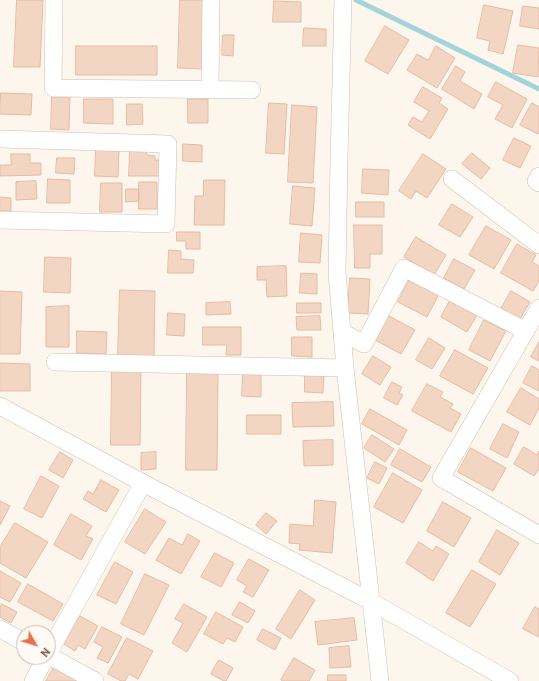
<!DOCTYPE html>
<style>
body{margin:0}
#map{position:relative;width:539px;height:681px;overflow:hidden;background:#fdf6ec;font-family:Roboto,sans-serif}
canvas{display:block}
.north{position:absolute;left:16px;top:625px;width:40px;height:40px;box-sizing:border-box;background:#fffaf3;border:1px solid #cabbb1;border-radius:50%;rotate:129deg;font-size:11px;font-weight:700;line-height:16px;text-align:center;color:#7a5c4d}
.north::after{content:'';display:block;margin:auto;width:14px;height:18px;background:#e76f51;clip-path:polygon(50% 0,100% 100%,50% 72%,0 100%)}
</style>
<div id="map">
<canvas width="539" height="681"></canvas>
<div class="north">N</div>
</div>
<script>
const ctx = document.querySelector('canvas').getContext('2d');
ctx.lineJoin = 'round';
function trace(path, color, width, dash) { ctx.strokeStyle = color; ctx.lineWidth = width; ctx.lineCap = dash ? 'butt' : 'round'; ctx.setLineDash(dash || []); ctx.stroke(path); }
function fill(path, color) { ctx.fillStyle = color; ctx.fill(path, 'evenodd'); }
const stream = new Path2D(`
 M356,0L539,89`);
const building = new Path2D(`
 M17,0H43L40,67H14Z
 M180,0H205L203,69L178,68Z
 M274,1L301,2V22H273Z
 M484,5L513,11L503,54L488,50L490,41L477,38Z
 M523,6L539,8V29L520,26Z
 M385,26L409,40L388,74L365,61Z
 M304,28L326,29V46H303Z
 M223,35H234L233,56L222,55Z
 M518,45L539,48L538,77L513,73Z
 M76,46H157V75H76Z
 M436,46L455,58L437,88L407,70L417,54L428,60Z
 M456,66L465,72L460,81L482,94L474,109L442,89Z
 M496,82L527,99L512,128L495,119L503,105L488,97Z
 M423,87L442,98L439,103L448,109L430,139L408,125L413,117L422,122L429,111L414,102Z
 M1,93L32,94L31,115L0,114Z
 M52,97H70L69,130L51,129Z
 M84,99H113V124L84,123Z
 M188,99H208V123H188Z
 M269,103L287,104L284,154L266,153Z
 M532,103L539,107V132L538,134L520,125Z
 M127,104H142L143,124L127,125Z
 M292,105L317,107L313,183L288,182Z
 M514,138L531,146L520,168L503,160Z
 M183,144L202,145V162L183,161Z
 M96,150H119L118,177L95,176Z
 M130,151H146L147,155L155,156V160H163L162,176H129Z
 M472,153L490,168L481,179L462,164Z
 M11,154H30V163H41V175L0,176V165H11Z
 M423,154L446,169L427,198L416,191L411,199L399,191Z
 M57,158H75L74,174L56,173Z
 M363,169L389,170L388,195L362,193Z
 M48,179L70,180V203H47Z
 M204,180H225L224,225H194L195,196H203Z
 M36,181L37,199L16,200V182Z
 M139,182H157V209H139Z
 M101,183H122V212H100Z
 M293,186L315,188L312,226L290,224Z
 M126,189H139V201L126,202Z
 M0,197L11,198V211H0Z
 M356,202H384V217H356Z
 M452,204L473,217L460,237L439,225Z
 M354,225H382V254H370V268H355Z
 M486,226L511,240L494,269L469,255Z
 M177,232H200V249H186V241H177Z
 M301,233L322,235L320,263L299,262Z
 M416,237L446,255L434,275L404,257Z
 M517,244L536,255L532,262L539,266V281L533,291L501,273Z
 M169,250L181,251V259L194,260L193,273H168Z
 M45,257L71,258L70,293L44,292Z
 M454,259L475,270L464,289L444,278Z
 M286,266L287,296L267,297L266,280H257V267Z
 M301,273L317,274V294L300,293Z
 M350,278L370,279L368,314L348,313Z
 M410,279L439,294L427,317L398,302Z
 M120,290L155,291L154,356H118Z
 M0,291L22,292L20,354H0Z
 M511,291L530,302L520,319L501,309Z
 M451,299L477,315L467,332L441,317Z
 M230,302L231,314L206,315V303Z
 M297,303H321V313H297Z
 M69,306V347H46V307Z
 M168,313L185,314L184,336L167,335Z
 M320,316L321,330H297L296,317Z
 M389,316L415,330L401,354L375,340Z
 M484,320L506,331L490,361L469,350Z
 M203,327H241V355H226L227,345H203Z
 M77,331L107,332L106,354L77,353Z
 M292,337H312V357L292,356Z
 M429,338L445,348L432,369L416,360Z
 M539,342V361L531,357Z
 M455,350L488,368L473,394L440,376Z
 M373,356L391,367L380,385L362,374Z
 M0,363L30,364V391H0Z
 M532,366L539,370V391L523,383Z
 M112,368L141,369L140,445H111Z
 M187,370H218L217,470H186Z
 M305,370L324,371L323,393L305,392Z
 M243,374L261,375V397L242,396Z
 M392,382L402,387L399,393L403,395L397,405L384,398Z
 M427,384L443,392L440,397L453,404L450,408L461,414L451,432L412,411Z
 M521,388L539,399V408L530,425L507,412Z
 M333,402L334,426L293,427L292,403Z
 M370,409L407,430L399,445L362,424Z
 M247,415H281V434H247Z
 M503,424L519,432L507,458L490,449Z
 M372,435L394,449L385,462L364,448Z
 M333,440V465L304,466L303,441Z
 M524,447L537,455L539,451V470H538L534,476L514,464Z
 M471,448L506,468L493,491L458,472Z
 M400,449L431,467L422,482L391,465Z
 M60,452L73,460L63,478L49,470Z
 M156,452V469L141,470V453Z
 M375,462L387,468L379,484L367,478Z
 M393,473L422,490L403,523L374,507Z
 M41,476L59,486L42,518L24,509Z
 M101,480L119,490L106,512L83,499L88,491L93,494Z
 M315,500L336,502L332,553L299,550L300,544L289,543L290,524L313,526Z
 M0,501L10,506L0,525Z
 M443,502L471,518L454,547L427,531Z
 M145,509L166,522L145,554L125,542Z
 M266,513L277,521L266,534L256,525Z
 M71,514L92,526L86,536L93,539L81,560L54,545Z
 M15,523L48,542L26,578L0,563V547Z
 M497,530L519,543L500,575L479,562Z
 M188,534L200,541L181,574L156,560L169,538L182,545Z
 M419,542L433,551L436,546L449,554L433,581L406,563Z
 M215,553L234,563L221,587L201,577Z
 M249,559L269,570L253,597L243,592L247,586L237,580Z
 M115,562L133,572L116,604L97,595Z
 M472,570L496,584L470,627L446,613Z
 M0,571L21,583L10,602L0,597Z
 M145,574L169,585L144,635L121,624Z
 M28,584L63,604L53,621L18,602Z
 M300,590L315,600L291,639L276,629Z
 M240,602L255,611L248,623L232,615Z
 M2,604L17,612L11,623L0,617V608Z
 M184,604L207,617L187,652L172,643L183,623L175,619Z
 M535,607L539,609V637L523,629Z
 M216,612L243,627L235,642L227,638L223,644L204,634Z
 M80,616L98,626L85,649L78,645L75,651L64,644Z
 M354,618L357,640L318,645L315,622Z
 M102,627L122,637L108,663L97,658L103,647L94,642Z
 M263,629L281,638L275,650L257,640Z
 M127,638L153,651L138,679L129,674L125,681H121L108,674Z
 M349,646L351,667L330,668L329,648Z
 M294,658L315,670L309,681H283L281,680Z
 M219,660L233,668L226,681H224L211,674Z
 M54,667L79,681H46Z
 M328,675H346V681H328Z`);
const minor = new Path2D(`
 M54,0L53,88L252,90
 M343,0L339,160L337,273L345,368L380,681
 M210,89L211,0
 M0,139L168,144L166,224L0,220
 M539,176L536,181L539,183
 M452,179L539,245
 M539,308L441,478L539,535
 M342,332L364,344L404,268L526,331
 M55,362L345,368
 M0,406L143,483L372,602L510,681
 M0,629L24,642
 M48,654L143,483
 M48,655L95,681
 M33,681L46,657`);
trace(stream, '#a5d3da', 5);
fill(building, '#f3d5c3');
trace(building, '#e6bba3', 1);
trace(minor, '#d1beb0', 18);
trace(minor, '#fff', 17);
</script>
